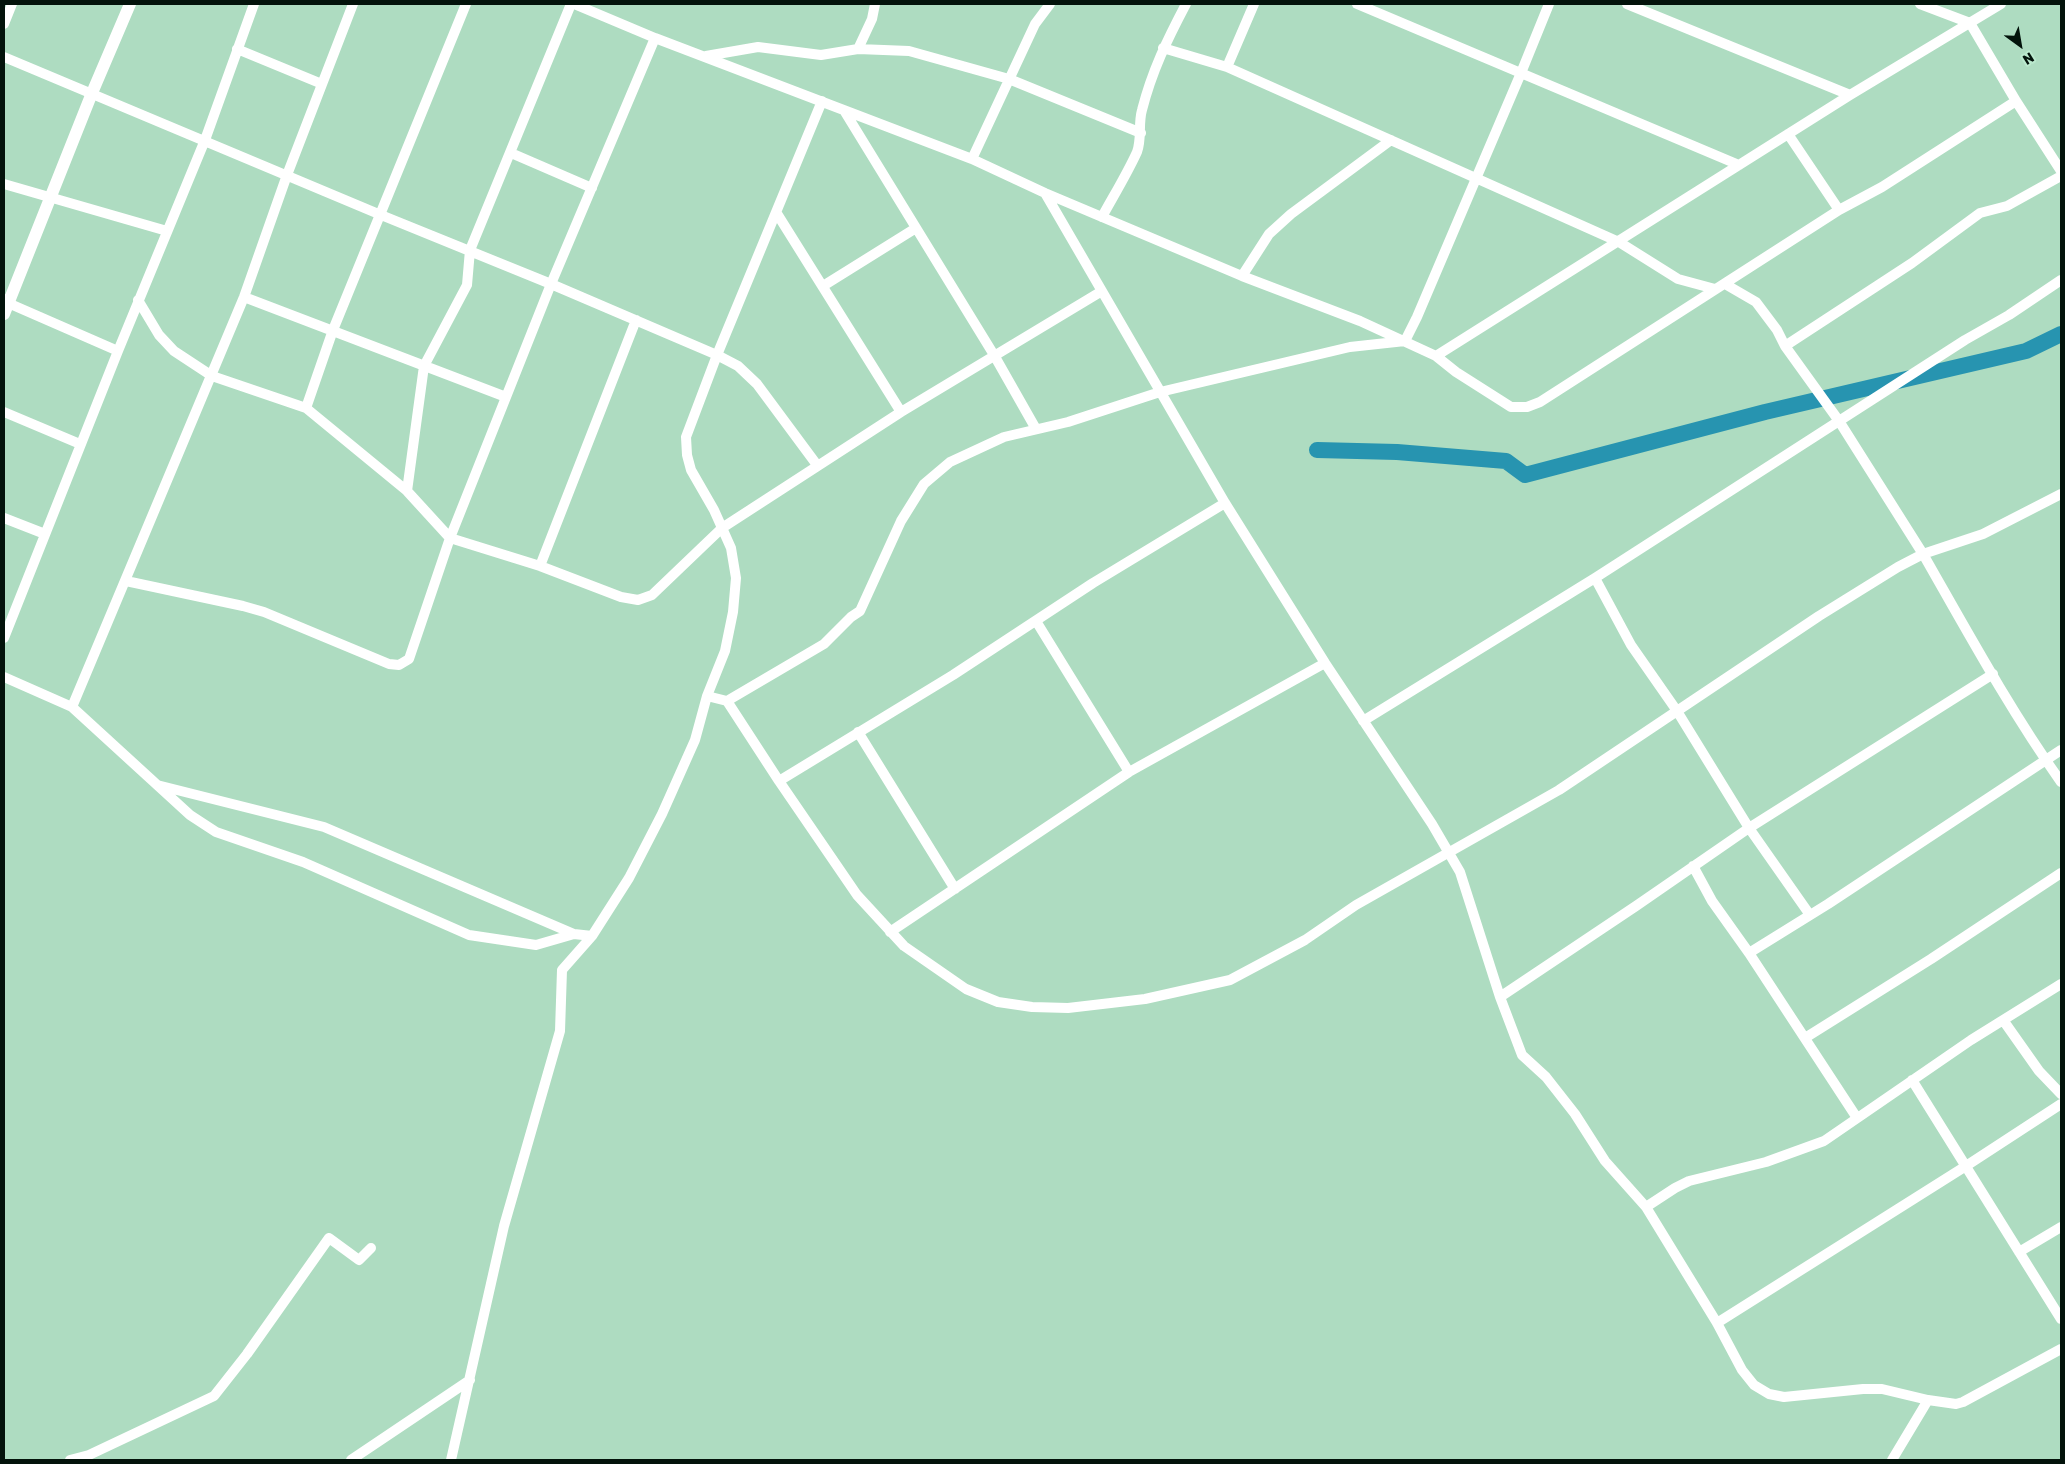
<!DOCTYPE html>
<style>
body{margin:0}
#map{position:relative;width:2065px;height:1464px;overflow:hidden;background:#aedcc1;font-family:Rubik,sans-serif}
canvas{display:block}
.frame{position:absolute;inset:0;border:5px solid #03130b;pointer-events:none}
.north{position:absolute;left:1995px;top:20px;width:50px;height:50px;-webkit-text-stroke:4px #bbe9ce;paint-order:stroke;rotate:148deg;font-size:14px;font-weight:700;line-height:20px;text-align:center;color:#03130b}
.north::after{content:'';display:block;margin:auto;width:18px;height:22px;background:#03130b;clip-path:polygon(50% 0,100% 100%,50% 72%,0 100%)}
</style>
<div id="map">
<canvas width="2065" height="1464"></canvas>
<div class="frame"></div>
<div class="north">N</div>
</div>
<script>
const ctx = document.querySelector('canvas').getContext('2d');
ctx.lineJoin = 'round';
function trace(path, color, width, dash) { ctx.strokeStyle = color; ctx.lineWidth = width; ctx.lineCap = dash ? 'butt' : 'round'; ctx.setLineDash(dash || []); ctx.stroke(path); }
const river = new Path2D(`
 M1317,450L1397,452L1506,461L1525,475L1765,412L2026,351L2061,334`);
const minor = new Path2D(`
 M574,4L655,38L972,159L1045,193L1242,276L1360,321L1436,356L1456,372L1511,407H1527L1540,402L1839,210L1882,187L2016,101
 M1357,4L1739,165
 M1627,4L1850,95
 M1920,4L1970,23L2016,101L2061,171
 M4,24L12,4
 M1163,48L1227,67L1619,242L1678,279L1715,289
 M237,49L322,84
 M858,49L872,19L875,4
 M706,56L758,47L821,55L858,49L909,51L1009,79L1141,133
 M4,57L381,215L551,284L717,355L738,366L757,384L817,465
 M1227,67L1254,4
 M845,112L994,355L1036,429
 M1788,134L1839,210
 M511,153L592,188
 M972,159L1035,24L1050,4
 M4,184L167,231
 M1045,193L1225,503L1325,663L1432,824L1460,872L1500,997L1522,1055L1546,1077L1575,1114L1605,1161L1646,1207L1717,1323L1742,1370L1754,1385L1769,1394L1784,1397L1863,1389H1882L1928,1400L1956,1404L1963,1402L2061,1349
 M776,212L901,412
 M1102,217C1114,195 1127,174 1137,152C1142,139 1138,124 1142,110C1152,71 1167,40 1186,4
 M1242,276L1269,234L1291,214L1391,140
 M823,286L916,228
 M244,297L506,397
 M4,299L8,303L118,351
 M138,300L159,335L174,351L212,376L306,408L407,491L450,538L540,566L621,597L638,600L652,595L722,528L901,412L1102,291
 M1785,346L1912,263L1980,213L2007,206L2061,176
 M1436,356L1850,95L2001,4
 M306,408L333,330L466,4
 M4,412L80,444
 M407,491L424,366L467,285L470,250L571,4
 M2061,494L1983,534L1923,554C1967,631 2010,710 2061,782
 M4,518L45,534
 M540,566L636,320
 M1595,578L1631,645L1677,711L1749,828L1810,915
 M126,581L243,606L264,612L389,664L399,665L409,659L450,538L551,284L655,38
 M1036,621L1129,772
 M4,638L118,351L205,140L254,4
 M4,677L72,707L244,297L287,175L353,4
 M707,696L727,701L779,781L857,895L904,946L966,989L998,1002L1032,1007L1068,1008L1145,999L1230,980L1305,940L1356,905L1559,790L1819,616L1898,567L1923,554L1839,421L1965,340L2009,315L2061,280
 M727,701L824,644L851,617L860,611L901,521L924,484L950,462L1004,437L1068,422L1160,392L1350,347L1405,341L1417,317L1521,73L1549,4
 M72,707L190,815L216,832L303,862L469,935L536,945L574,934L592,936
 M1363,721L1595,578L1839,421L1785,346L1777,330L1756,302L1725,284
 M858,732L955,889
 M779,781L953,675L1093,583L1225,503
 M157,785L324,827L574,934
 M1693,866L1712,901L1749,953L1857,1118
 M890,932L1129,772L1325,663
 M1749,953L1828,904L2061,750
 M1500,997L1636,906L1749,828L1993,674
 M2003,1020L2039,1071L2061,1094
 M1805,1038L1931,959L2061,873
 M1912,1080L2061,1319
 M1646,1207L1675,1188L1689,1181L1766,1162L1824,1141L1971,1040L2061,984
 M2019,1252L2061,1227
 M1717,1323L1966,1166L2061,1104
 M70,1460L89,1455L214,1396L247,1354L329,1238L359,1260L371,1248
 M351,1460L470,1380
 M451,1460L504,1226L560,1031L562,970L592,936L629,878L662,814L695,740L707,696L725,651L733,612L736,578L731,548L714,510L691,470L687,455L686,437L717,355L822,101
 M1892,1460L1928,1400`);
const tertiary = new Path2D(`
 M4,314L92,93L130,4`);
trace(river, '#2794b0', 16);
trace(minor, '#fff', 10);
trace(tertiary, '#fff', 12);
</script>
